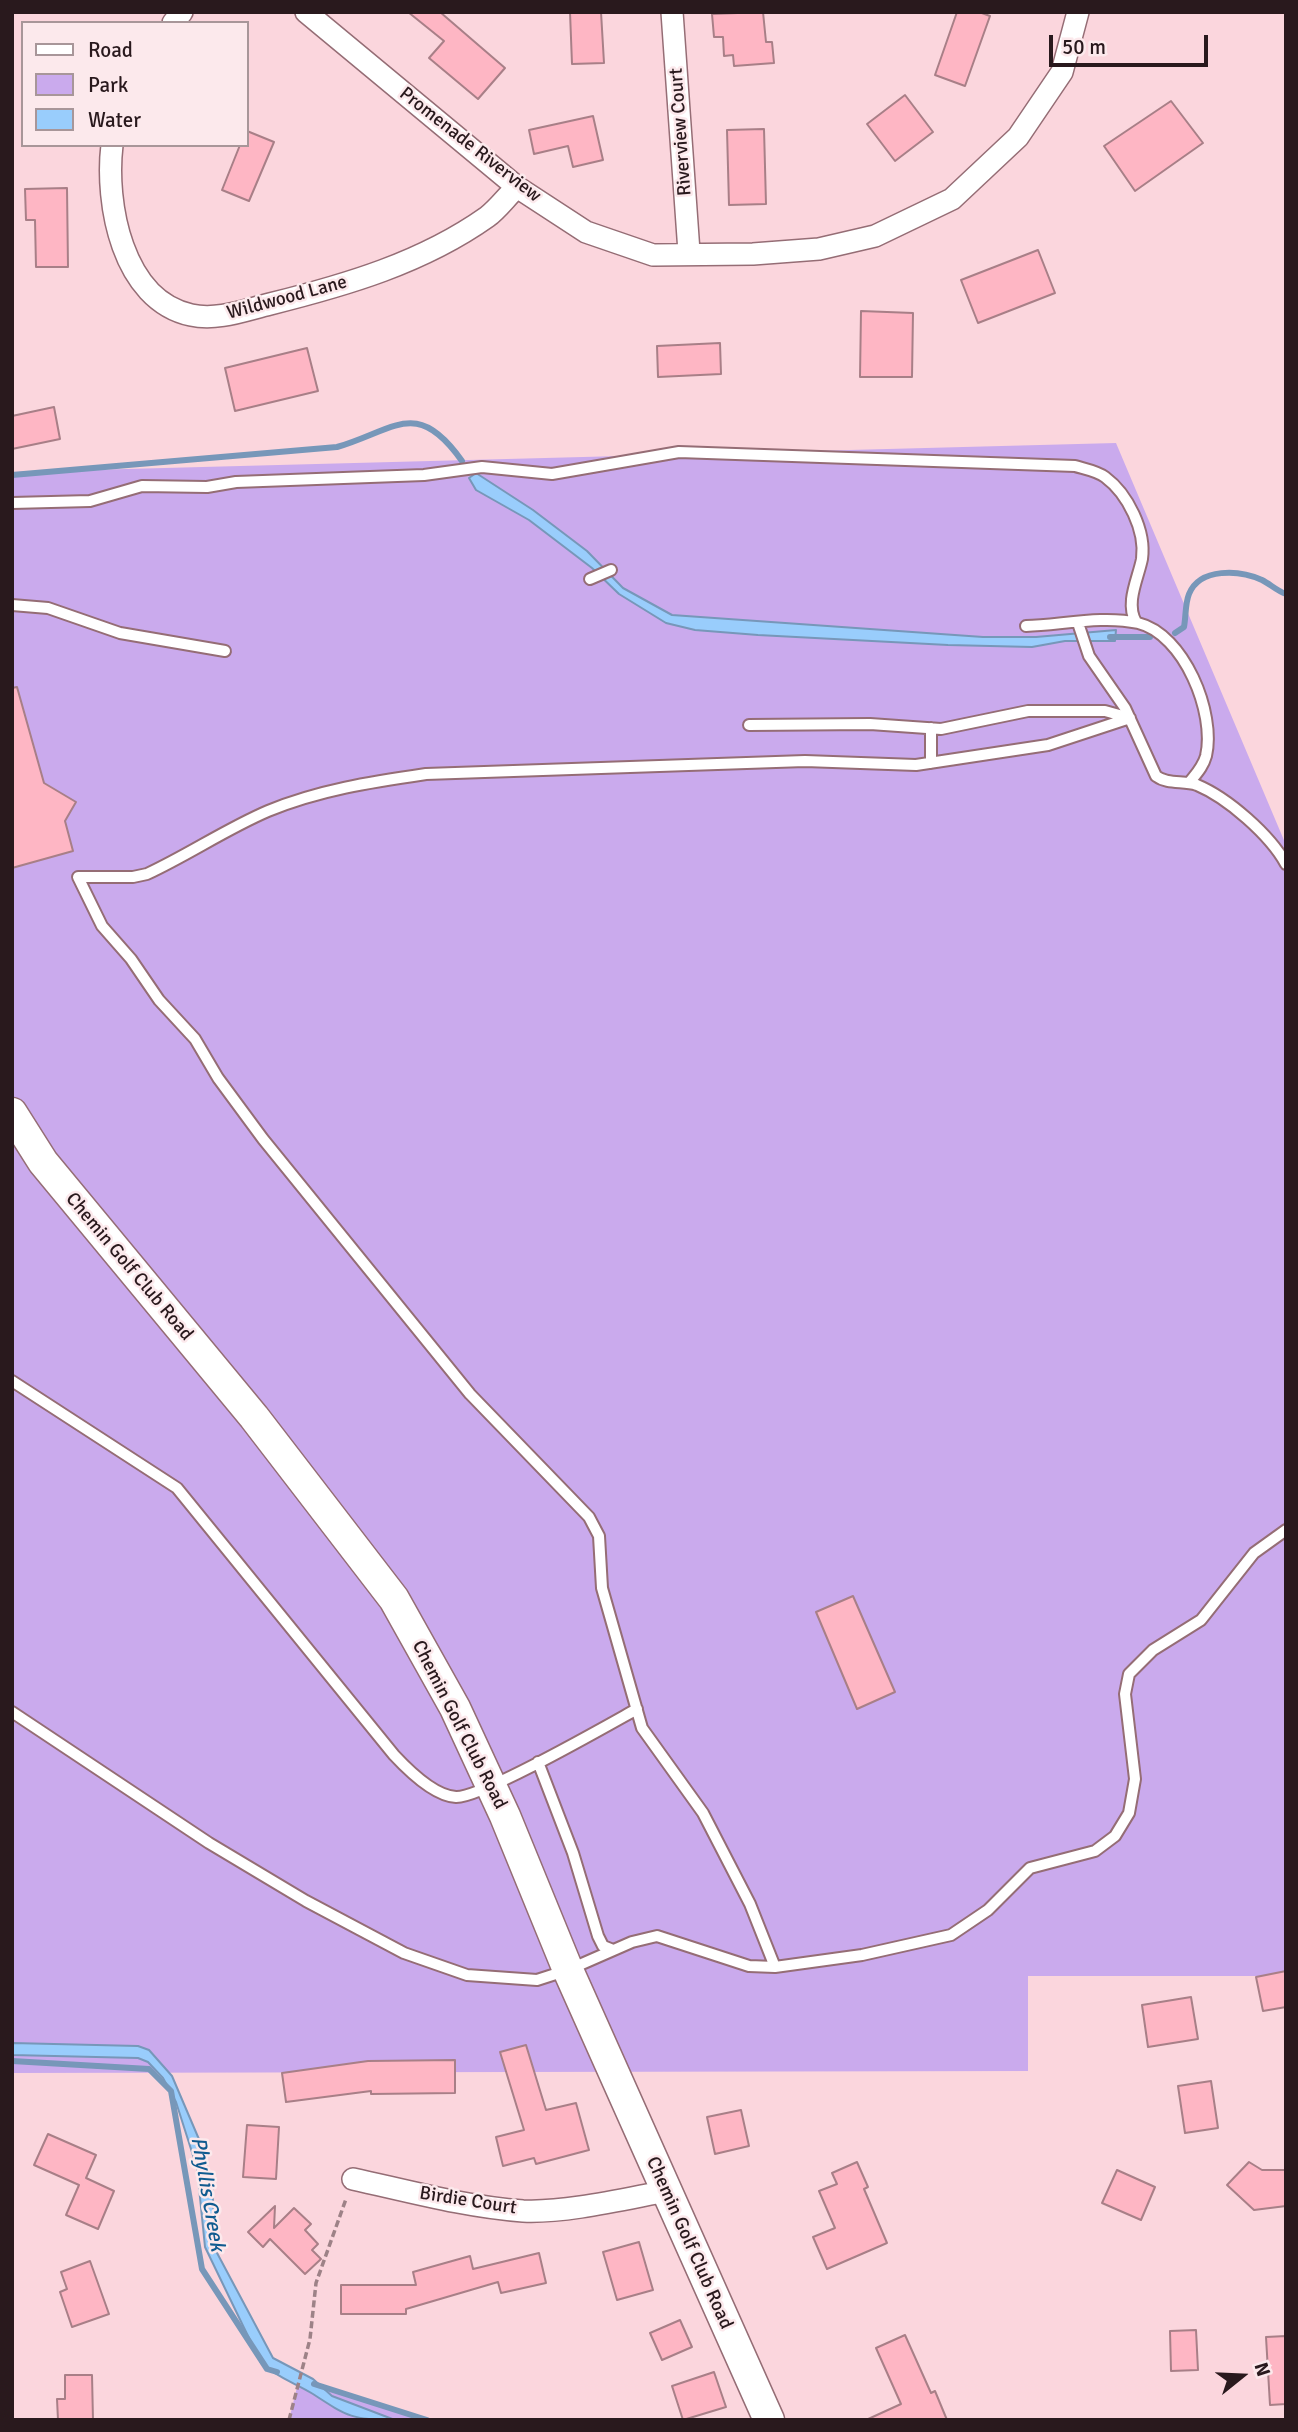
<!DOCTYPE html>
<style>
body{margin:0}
#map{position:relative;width:1298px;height:2432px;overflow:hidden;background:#fbd6dd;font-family:Signika,sans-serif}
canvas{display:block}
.frame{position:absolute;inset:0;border:14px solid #29191d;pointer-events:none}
.legend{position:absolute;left:21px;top:21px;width:228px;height:126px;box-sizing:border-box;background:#fce9ec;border:2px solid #a89699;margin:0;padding:9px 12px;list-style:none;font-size:21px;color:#29191d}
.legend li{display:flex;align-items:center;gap:14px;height:35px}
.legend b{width:35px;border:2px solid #a89699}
.north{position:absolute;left:1207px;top:2341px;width:70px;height:70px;-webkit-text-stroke:5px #fce9ec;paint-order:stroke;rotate:72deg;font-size:19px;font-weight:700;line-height:28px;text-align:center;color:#29191d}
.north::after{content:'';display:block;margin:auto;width:24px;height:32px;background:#29191d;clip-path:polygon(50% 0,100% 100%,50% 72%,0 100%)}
.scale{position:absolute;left:1049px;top:35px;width:159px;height:32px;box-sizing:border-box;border:4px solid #29191d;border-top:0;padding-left:9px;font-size:21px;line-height:24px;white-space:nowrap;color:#29191d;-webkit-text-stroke:5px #fce9ec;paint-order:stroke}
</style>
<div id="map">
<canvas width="1298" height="2432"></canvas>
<div class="frame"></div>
<ul class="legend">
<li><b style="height:9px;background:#fff"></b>Road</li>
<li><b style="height:19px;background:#caaaed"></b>Park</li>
<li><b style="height:19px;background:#99cdfc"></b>Water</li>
</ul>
<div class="north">N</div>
<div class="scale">50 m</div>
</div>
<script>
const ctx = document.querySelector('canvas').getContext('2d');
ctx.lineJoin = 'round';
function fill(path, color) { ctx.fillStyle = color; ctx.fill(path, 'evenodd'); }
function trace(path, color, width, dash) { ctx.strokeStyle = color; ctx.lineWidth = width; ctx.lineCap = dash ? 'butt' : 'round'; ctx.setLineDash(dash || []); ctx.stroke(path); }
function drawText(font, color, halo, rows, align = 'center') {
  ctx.font = font + ' Signika,sans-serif'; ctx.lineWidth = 5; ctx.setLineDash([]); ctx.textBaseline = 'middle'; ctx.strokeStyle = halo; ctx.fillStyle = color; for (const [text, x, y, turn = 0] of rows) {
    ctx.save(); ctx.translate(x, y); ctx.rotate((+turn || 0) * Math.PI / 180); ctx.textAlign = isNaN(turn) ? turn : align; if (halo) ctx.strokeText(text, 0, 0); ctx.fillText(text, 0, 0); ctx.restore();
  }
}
const green = new Path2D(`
 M1116,443L1286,845V1976H1028V2071L12,2073V472Z
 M299,2379L427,2420H289Z`);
const water = new Path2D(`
 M476,473L533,510L587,551L623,588L672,615L983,637H1036L1116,630L1115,641H1065L1032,647L948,645L758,635L695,630L666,623L619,594L592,568L529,520L476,490L469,478Z
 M12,2043L138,2046L149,2050L172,2076L201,2144L212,2184L216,2251L273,2358L313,2379L332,2396L395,2420C353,2420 348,2417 313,2394C295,2383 278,2378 261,2363L205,2247L197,2168L176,2102L163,2078L148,2062L138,2058L12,2055Z`);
const stream = new Path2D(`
 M12,475L337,447C395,430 417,397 462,461
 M1175,633L1184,627C1186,616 1185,604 1189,594C1200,567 1240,570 1262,580C1270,584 1277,591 1286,594
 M1110,637H1150
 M12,2061L149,2069L171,2091L202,2269L267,2369L277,2372
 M314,2384L427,2420`);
const building = new Path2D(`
 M408,12H440L505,68L478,99L429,58L444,41Z
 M570,12H601L604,63L572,64Z
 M763,12L766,42H772L774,63L734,66L733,55L724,56L723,37H714L712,14Z
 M957,12H979L990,16L965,86L935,75Z
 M905,95L933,132L895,161L867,124Z
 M1171,101L1203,143L1135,191L1104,146Z
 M593,116L603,160L573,167L568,146L534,154L529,130Z
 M764,129L766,204L729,205L727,130Z
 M247,131L274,142L249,201L222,190L240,145H247Z
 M67,188L68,267H36L35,220H26L25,189Z
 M1038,250L1055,293L978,323L961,280Z
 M861,311L913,313L912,377H860Z
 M720,343L721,374L658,377L657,346Z
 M307,348L318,391L235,411L225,368Z
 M54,407L60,439L12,449V416Z
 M17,687L44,783L76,802L65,821L73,851L12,868V688Z
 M853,1596L895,1692L857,1709L816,1612Z
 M1286,1971V2007L1263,2011L1256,1977Z
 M1191,1997L1198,2039L1148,2047L1142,2005Z
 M526,2045L546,2110L576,2103L589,2150L536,2164L534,2158L503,2166L496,2137L524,2130L500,2052Z
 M455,2060V2093L371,2094V2091L286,2102L282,2073L368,2061Z
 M1211,2081L1218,2128L1185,2133L1178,2086Z
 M741,2110L749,2146L715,2154L707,2117Z
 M247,2125L279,2127L276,2179L243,2177Z
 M48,2134L96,2155L86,2178L114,2191L98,2229L66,2215L79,2185L34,2165Z
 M857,2162L868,2187L864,2189L887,2243L827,2269L813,2237L835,2228L819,2191L837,2184L832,2173Z
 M1249,2162L1262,2170H1286V2206L1254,2210L1227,2185Z
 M1117,2170L1155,2187L1141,2220L1102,2203Z
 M275,2206L274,2228L294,2208L311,2224L305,2230L318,2244L312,2250L321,2259L305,2274L270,2239L263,2247L248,2232Z
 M639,2242L653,2290L617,2300L603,2252Z
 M539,2253L546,2283L501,2293L498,2282L406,2309V2314H341V2285H416L413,2272L470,2256L473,2269Z
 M90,2261L109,2314L72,2327L60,2292L67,2289L61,2272Z
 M680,2320L692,2347L662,2360L650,2333Z
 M1196,2330L1198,2370L1171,2371L1170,2331Z
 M905,2335L931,2393L935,2391L947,2420H866L901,2404L876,2348Z
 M1286,2336V2404L1270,2405L1266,2337Z
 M714,2372L726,2407L683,2420L672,2386Z
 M65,2375H92L93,2420H58L57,2399H65Z`);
const path = new Path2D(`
 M289,2420L310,2339L316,2283L346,2199`);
const lane = new Path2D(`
 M12,503L90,501L142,486L207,487L236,482L424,475L482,467L552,474L679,452L1075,466C1085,469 1097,471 1105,477C1128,494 1146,531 1142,559C1138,579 1125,603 1136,622
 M590,579L611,570
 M12,605L48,608L120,633L225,651
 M1078,623L1089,656L1125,708L1156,776C1168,785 1184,780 1197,785C1228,798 1270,835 1286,864
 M1026,626C1061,625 1103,615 1138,623C1184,634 1216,713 1206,756C1203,767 1196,774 1189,783
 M749,725L870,724L941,729L1028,711H1105L1130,718
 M931,763V728
 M12,1381L177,1488L394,1755C408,1770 434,1796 456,1797C481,1798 608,1725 637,1709
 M12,1712L209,1843L306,1901L404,1953L467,1975L537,1980L568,1970L632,1942L657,1936L749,1966L775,1967L862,1955L951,1935L988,1910L1030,1868L1095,1851L1115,1836L1129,1813L1135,1779L1125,1694L1129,1674L1153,1650L1201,1620L1254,1553L1286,1530
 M538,1762L573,1853L598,1936L603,1946L613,1950
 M775,1967L750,1904L703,1813L642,1728L602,1588L599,1536L589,1517L470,1394L263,1139L218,1078L195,1039L159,1000L131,959L102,926L78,877H133L147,874C188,855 226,829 268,811C319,790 371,782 426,774L805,761L916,765L1048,745L1130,718`);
const street = new Path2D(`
 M306,12L517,187L586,232L653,255L753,254L819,249L875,236L952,199L1018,137L1062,72L1078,12
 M672,12L689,252
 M173,23L182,12
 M112,145C105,203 122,300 191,315C217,321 245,310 270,304C346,285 422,263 487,217C498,209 507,196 517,187
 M353,2179C408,2191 466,2207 523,2211C566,2213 624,2199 667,2191`);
const secondary = new Path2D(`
 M12,1113L43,1162L254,1417L394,1599L455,1708L505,1816L568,1970L769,2420`);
const streetNames = [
 ["Riverview Court",681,132,-94],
 ["Promenade Riverview",470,145,38],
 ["Wildwood Lane",287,298,-15],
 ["Chemin Golf Club Road",129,1267,50],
 ["Chemin Golf Club Road",459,1725,63],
 ["Birdie Court",468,2201,9],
 ["Chemin Golf Club Road",689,2243,66]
];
const waterNames = [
 ["Phyllis Creek",207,2194,80]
];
fill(green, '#caaaed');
fill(water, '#99cdfc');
trace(water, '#7797b9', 2);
trace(stream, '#7797b9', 6);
fill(building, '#feb6c4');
trace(building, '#a87f87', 2);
trace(lane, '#956d75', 14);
trace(street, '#956d75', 24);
trace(secondary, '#956d75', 33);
trace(path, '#9d8287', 3.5, [7, 3.5]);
trace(lane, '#fff', 10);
trace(street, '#fff', 21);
trace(secondary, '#fff', 30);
drawText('19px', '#29191d', '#fce9ec', streetNames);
drawText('italic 21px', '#105b90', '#fce9ec', waterNames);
</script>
